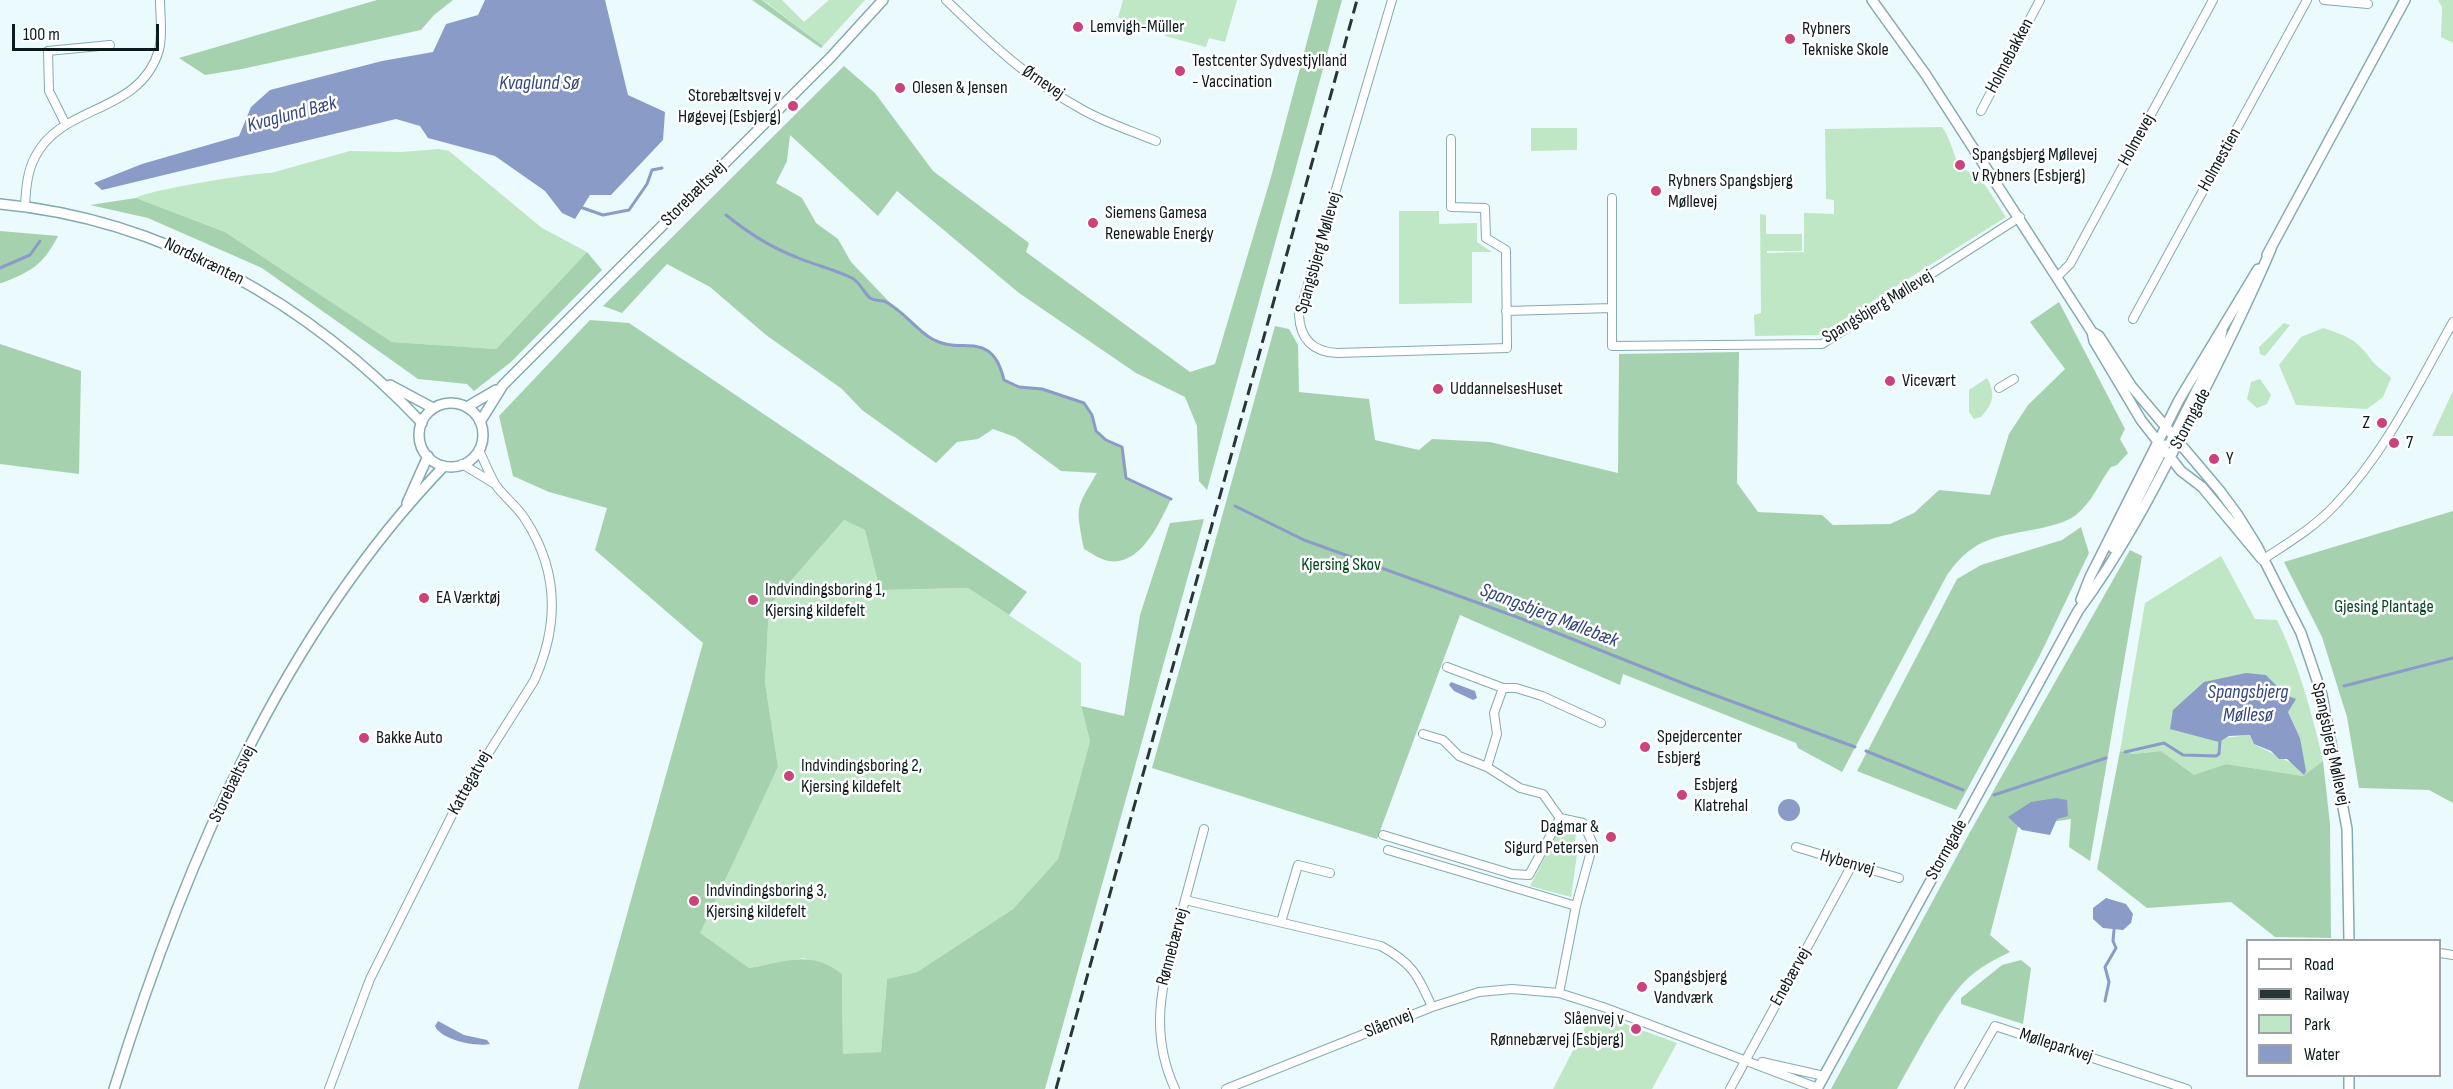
<!DOCTYPE html>
<meta charset="utf-8">
<style>
body{margin:0}
#map{position:relative;width:2453px;height:1089px;overflow:hidden;background:#ebfafd;font-family:"Sofia Sans Condensed",sans-serif}
canvas{display:block}
.legend{position:absolute;left:2246px;top:939px;width:195px;height:138px;box-sizing:border-box;background:#fff;border:2px solid #9ea4a5;margin:0;padding:8px 10px;list-style:none;font-size:18px;color:#0d1b1d}
.legend li{display:flex;align-items:center;gap:12px;height:30px}
.legend b{width:30px;border:2px solid #9ea4a5}
.scale{position:absolute;left:12px;top:24px;width:147px;height:27px;box-sizing:border-box;border:3px solid #0d1b1d;border-top:0;padding-left:8px;font-size:18px;line-height:21px;white-space:nowrap;color:#0d1b1d;-webkit-text-stroke:4px #fff;paint-order:stroke}
</style>
<div id="map">
<canvas width="2453" height="1089"></canvas>
<ul class="legend">
<li><b style="height:8px;background:#fff"></b>Road</li>
<li><b style="height:8px;background:#283638"></b>Railway</li>
<li><b style="height:16px;background:#bfe6c5"></b>Park</li>
<li><b style="height:16px;background:#8b9bc7"></b>Water</li>
</ul>
<div class="scale">100 m</div>
</div>
<script>
const ctx = document.querySelector('canvas').getContext('2d');
ctx.lineJoin = 'round';
function fill(path, color) { ctx.fillStyle = color; ctx.fill(path, 'evenodd'); }
function trace(path, color, width, dash) { ctx.strokeStyle = color; ctx.lineWidth = width; ctx.lineCap = dash ? 'butt' : 'round'; ctx.setLineDash(dash || []); ctx.stroke(path); }
function drawText(font, color, halo, rows, align = 'center') {
  ctx.font = font + ' "Sofia Sans Condensed",sans-serif'; ctx.lineWidth = 5; ctx.setLineDash([]); ctx.textBaseline = 'middle'; ctx.strokeStyle = halo; ctx.fillStyle = color; for (const [text, x, y, turn = 0] of rows) {
    ctx.save(); ctx.translate(x, y); ctx.rotate((+turn || 0) * Math.PI / 180); ctx.textAlign = isNaN(turn) ? turn : align; if (halo) ctx.strokeText(text, 0, 0); ctx.fillText(text, 0, 0); ctx.restore();
  }
}
const green = new Path2D(`
 M763,0H782L804,22L829,0H865L823,46Z
 M1123,0H1237L1225,42L1209,38L1206,47L1165,36L1169,19L1157,16L1153,31L1126,24L1127,20L1118,18Z
 M2438,0H2453V43L2441,37L2442,7Z
 M1942,127C1952,141 1953,156 1962,171L1966,170L1985,185L2006,217L1819,335L1755,336L1754,315L1761,313L1760,214L1766,215V234H1802V251H1767V253L1804,252V213L1834,214V200L1826,199L1825,129Z
 M1531,128H1577V150L1531,151Z
 M439,149L449,151L542,228L587,252L496,349L392,342L225,232L136,198C143,191 259,172 271,173L350,151L401,152Z
 M1399,211H1439V224L1477,223V242L1492,252H1472V303L1399,304Z
 M2284,323L2290,325L2265,356L2260,354L2259,347Z
 M2323,328C2350,337 2356,339 2373,362C2378,368 2386,372 2391,378L2383,397L2367,409L2296,405L2279,365L2301,337Z
 M1987,378C1996,394 1993,404 1981,417L1974,419L1969,412V390Z
 M2260,379L2271,395L2267,404L2257,408L2247,399L2251,382Z
 M2453,391V436H2432Z
 M844,520L865,530L880,590L968,588L1081,663V706L1090,741L1058,859L1013,909L917,972L887,979L881,1052L843,1055L842,974L804,958L749,968L699,933L778,767L765,682L769,606Z
 M2221,556L2255,619L2277,620C2299,665 2312,713 2323,761L2303,776L2226,764L2194,776L2161,751L2133,754L2120,751L2145,603ZM2266,675L2286,695L2290,705L2288,712L2300,738L2291,763L2254,744L2250,735L2222,738Z
 M1562,823L1577,826L1575,841L1578,847L1571,897L1530,886Z
 M1593,1012L1677,1043L1652,1089H1553Z`);
const forest = new Path2D(`
 M377,0H453L434,15L421,30L242,69L205,75L179,58Z
 M752,0H762L823,46L821,48Z
 M1318,0H1342L1207,490L1199,481L1197,426L1185,397L1136,373L1019,293L897,191L878,216L790,135L787,161L776,183L802,198L816,223L838,239L851,262L898,311L930,338L950,344L977,346L988,351L999,361L1004,380L1019,387L1042,389L1084,403L1092,415L1096,431L1106,440L1122,447L1126,478L1171,499C1160,522 1141,566 1109,561C1101,560 1091,553 1084,549C1076,506 1075,510 1097,473L1061,471L1015,437L993,429L978,439L957,442L936,463L862,410L842,389L766,335L710,287L667,264L622,313L603,306L844,66L875,93L933,171L1029,243L1026,252L1190,372L1215,364L1271,177Z
 M136,198L225,232L392,342L496,349L587,252L602,270L511,362L474,391L467,384L418,379L262,268L148,218L90,205Z
 M0,231L58,236C43,265 32,271 2,283H0Z
 M2059,302L2125,429L2120,439L2128,453L2117,465L2111,467C2099,483 2093,501 2076,515C2067,522 2053,525 2042,528C1998,537 1974,536 1947,575L1842,772L1798,748L1796,743L1623,674L1620,685L1460,615L1377,839L1152,768L1275,326L1289,329L1298,345L1299,392L1369,399L1375,440L1419,450L1432,439L1490,442L1618,473L1619,354L1739,352L1737,483L1758,512L1822,515L1833,525L1890,524L1914,513L1939,490L1990,495L2009,434L2028,405L2065,369L2030,322Z
 M590,320L629,323L1027,592L1009,615L968,588L880,590L865,530L844,520L769,606L765,682L778,767L700,933L749,968C786,962 810,949 842,974L843,1054L881,1052L887,979L917,972L1013,909L1058,859L1090,741L1081,706L1124,716L1140,615L1170,523L1204,519L1045,1089H578L703,643L595,550L607,508L549,492L513,476L499,416Z
 M0,344L81,371L79,474L0,464Z
 M2453,511V803L2429,790L2359,788L2347,717L2322,637L2284,562Z
 M2081,527L2089,553L2039,657L1956,810L1857,771L1957,579L1981,565L2062,540Z
 M2130,550L2142,556L2090,861L2069,847L2071,819L2018,827L1990,935L2010,952C1995,959 1980,967 1967,979C1941,1005 1916,1056 1897,1089H1831L1970,832Z
 M2120,751L2133,754L2161,751L2194,775L2226,764L2303,776L2323,761L2330,824L2331,938L2275,937L2231,902L2147,908L2097,869Z
 M2021,960L2031,968L2023,1024L1961,1004V998L2002,965Z`);
const water = new Path2D(`
 M485,0H605L628,95L665,112L663,140L611,195H590L575,219L562,213L545,191L495,156L428,138L420,126L396,119L102,190L94,183L142,164L239,136L251,107L270,90L382,61L433,52L446,24L478,15Z
 M2246,673L2266,675L2286,695L2296,699L2288,712L2300,738L2306,771L2304,775L2287,759H2279L2271,751L2254,744L2250,735L2229,736L2219,742L2170,729L2173,710L2204,682Z
 M1451,682L1475,691L1477,698L1473,700L1454,691L1449,685Z
 M2056,798L2067,800L2068,816L2057,819L2050,835L2022,830L2008,817L2031,802Z
 M1778 810a11 11 0 1 1 22 0a11 11 0 1 1-22 0Z
 M2106,898L2126,904L2133,914L2131,923L2123,930L2103,928L2093,919V908Z
 M438,1021L464,1035L487,1040L490,1044C476,1047 441,1040 435,1026Z`);
const stream = new Path2D(`
 M580,207L603,215L629,210L647,184L652,170L662,168
 M726,215C747,232 770,247 796,257C814,265 834,269 852,278C860,282 863,292 870,298C876,302 881,299 886,302C903,311 914,327 929,337C960,358 991,326 1004,380L1019,387L1042,389L1084,403L1092,415L1096,431L1106,440L1122,447L1126,478L1171,499
 M0,268L30,255L40,241
 M1235,506L1304,540L1517,617L1690,686L1855,747
 M2344,686L2453,658
 M1866,751L1963,790
 M2125,752L2164,743L2183,755L2216,756L2219,754L2220,740
 M1994,795L2106,758
 M2105,1001L2109,982L2105,967L2116,948L2113,941L2114,930`);
const minor = new Path2D(`
 M946,0C988,41 1031,82 1083,110C1106,123 1132,131 1156,141
 M1392,0L1299,315C1300,339 1313,352 1337,353L1507,348L1506,250L1486,238L1485,208L1451,207V139
 M2324,0L2368,4
 M1981,111L2040,0
 M66,125L49,91L48,51L110,45
 M1612,198V346L1822,344L2020,217
 M25,206C26,189 27,172 35,157C62,103 140,115 159,50C163,36 160,15 160,0
 M2058,276L2070,264L2213,0
 M1506,311L1612,308
 M2133,319L2307,0
 M1999,388L2014,379
 M462,464L495,484
 M2262,560C2288,543 2315,527 2336,504C2386,452 2418,384 2453,322
 M1447,667L1503,688H1516L1542,696L1601,723
 M1423,734L1443,740L1459,756L1487,767L1520,788L1543,794L1560,818L1583,823L1593,844L1576,906L1559,993
 M1487,767L1497,734L1494,713L1503,688
 M1383,835L1512,874L1529,875L1560,818
 M1796,847L1899,878
 M1388,850L1576,906
 M1185,900L1204,829
 M1281,922L1298,865L1330,873
 M2440,953L2453,955
 M1762,1062L1824,1076
 M329,1089L370,979L462,795L534,681C559,626 559,571 525,519C517,506 503,496 495,484C489,473 484,461 479,450
 M1175,1089C1144,1022 1168,967 1185,900L1381,946C1412,963 1418,975 1432,1007
 M1226,1089L1432,1007L1479,992L1512,989L1559,993L1603,1007L1818,1088
 M1730,1089L1852,865
 M1959,1089L1995,1026L2187,1089`);
const tertiary = new Path2D(`
 M1872,0L1926,75L2092,332L2099,336L2132,387L2220,491L2237,514L2257,546L2301,633L2322,695L2347,829L2349,940
 M0,204C164,219 310,304 422,423
 M2267,255L2405,0
 M2092,332L2094,341L2141,420L2181,471L2202,487L2261,558
 M390,385L433,408
 M419 435a32 32 0 1 1 64 0a32 32 0 1 1-64 0Z
 M467,407L496,390
 M480,422L503,385L830,58L883,0
 M2171,441L2218,348L2222,331
 M407,503L428,456
 M2113,548L2165,445
 M2081,600L2090,577L2179,400L2258,269
 M2349,1076V1089
 M114,1089C184,865 280,637 444,466
 M1817,1089L2078,611C2121,553 2154,490 2186,426C2216,368 2245,310 2271,249`);
const rail = new Path2D(`
 M1056,1089L1357,0`);
const markers = [
 [1078,27,6,"#cb427c"],
 [1790,39,6,"#cb427c"],
 [1180,71,6,"#cb427c"],
 [900,88,6,"#cb427c"],
 [793,106,6,"#cb427c"],
 [1960,165,6,"#cb427c"],
 [1656,191,6,"#cb427c"],
 [1093,223,6,"#cb427c"],
 [1890,381,6,"#cb427c"],
 [1438,389,6,"#cb427c"],
 [2382,423,6,"#cb427c"],
 [2394,443,6,"#cb427c"],
 [2214,459,6,"#cb427c"],
 [424,598,6,"#cb427c"],
 [753,600,6,"#cb427c"],
 [364,738,6,"#cb427c"],
 [1645,747,6,"#cb427c"],
 [789,776,6,"#cb427c"],
 [1682,795,6,"#cb427c"],
 [1611,837,6,"#cb427c"],
 [694,901,6,"#cb427c"],
 [1642,987,6,"#cb427c"],
 [1636,1029,6,"#cb427c"]
];
const poiNames = [
 ["Lemvigh-Müller",1090,27],
 ["Rybners",1802,29],
 ["Tekniske Skole",1802,50],
 ["Testcenter Sydvestjylland",1192,61],
 ["- Vaccination",1192,82],
 ["Olesen & Jensen",912,88],
 ["Storebæltsvej v",781,96,"right"],
 ["Høgevej (Esbjerg)",781,117,"right"],
 ["Spangsbjerg Møllevej",1972,155],
 ["v Rybners (Esbjerg)",1972,176],
 ["Rybners Spangsbjerg",1668,181],
 ["Møllevej",1668,202],
 ["Siemens Gamesa",1105,213],
 ["Renewable Energy",1105,234],
 ["Vicevært",1902,381],
 ["UddannelsesHuset",1450,389],
 ["Z",2370,423,"right"],
 ["7",2406,443],
 ["Y",2226,459],
 ["Indvindingsboring 1,",765,590],
 ["Kjersing kildefelt",765,611],
 ["EA Værktøj",436,598],
 ["Spejdercenter",1657,737],
 ["Esbjerg",1657,758],
 ["Bakke Auto",376,738],
 ["Indvindingsboring 2,",801,766],
 ["Kjersing kildefelt",801,787],
 ["Esbjerg",1694,785],
 ["Klatrehal",1694,806],
 ["Dagmar &",1599,827,"right"],
 ["Sigurd Petersen",1599,848,"right"],
 ["Indvindingsboring 3,",706,891],
 ["Kjersing kildefelt",706,912],
 ["Spangsbjerg",1654,977],
 ["Vandværk",1654,998],
 ["Slåenvej v",1624,1019,"right"],
 ["Rønnebærvej (Esbjerg)",1624,1040,"right"]
];
const streetNames = [
 ["Holmebakken",2010,56,-62],
 ["Ørnevej",1043,83,34],
 ["Holmevej",2137,140,-61],
 ["Holmestien",2220,160,-61],
 ["Storebæltsvej",694,194,-45],
 ["Spangsbjerg Møllevej",1319,253,-74],
 ["Nordskrænten",204,262,26],
 ["Spangsbjerg Møllevej",1878,307,-31],
 ["Stormgade",2191,419,-62],
 ["Spangsbjerg Møllevej",2330,744,78],
 ["Kattegatvej",470,783,-61],
 ["Storebæltsvej",233,784,-64],
 ["Stormgade",1947,850,-61],
 ["Hybenvej",1847,863,16],
 ["Rønnebærvej",1173,947,-75],
 ["Enebærvej",1791,977,-61],
 ["Slåenvej",1389,1024,-22],
 ["Mølleparkvej",2056,1046,18]
];
const parkNames = [
 ["Kjersing Skov",1341,565],
 ["Gjesing Plantage",2384,607]
];
const waterNames = [
 ["Kvaglund Sø",539,84],
 ["Kvaglund Bæk",292,115,-15],
 ["Spangsbjerg Møllebæk",1549,616,21],
 ["Spangsbjerg",2248,693],
 ["Møllesø",2248,716]
];
fill(green, '#bfe6c5');
fill(forest, '#a6d1ae');
fill(water, '#8b9bc7');
trace(stream, '#8b9bc7', 3);
trace(minor, '#85aab0', 10);
trace(tertiary, '#85aab0', 12);
trace(minor, '#fff', 8);
trace(tertiary, '#fff', 9);
trace(rail, '#283638', 3, [12, 6]);
for (const [x, y, r, color] of markers) { const dot = new Path2D(); dot.arc(x, y, r, 0, 2 * Math.PI); ctx.fillStyle = color; ctx.fill(dot); trace(dot, '#fff', 2); }
drawText('18px', '#0d1b1d', '#fff', poiNames, 'left');
drawText('18px', '#0d1b1d', '#fff', streetNames);
drawText('18px', '#004a1e', '#fff', parkNames);
drawText('italic 20px', '#34467f', '#fff', waterNames);
</script>
